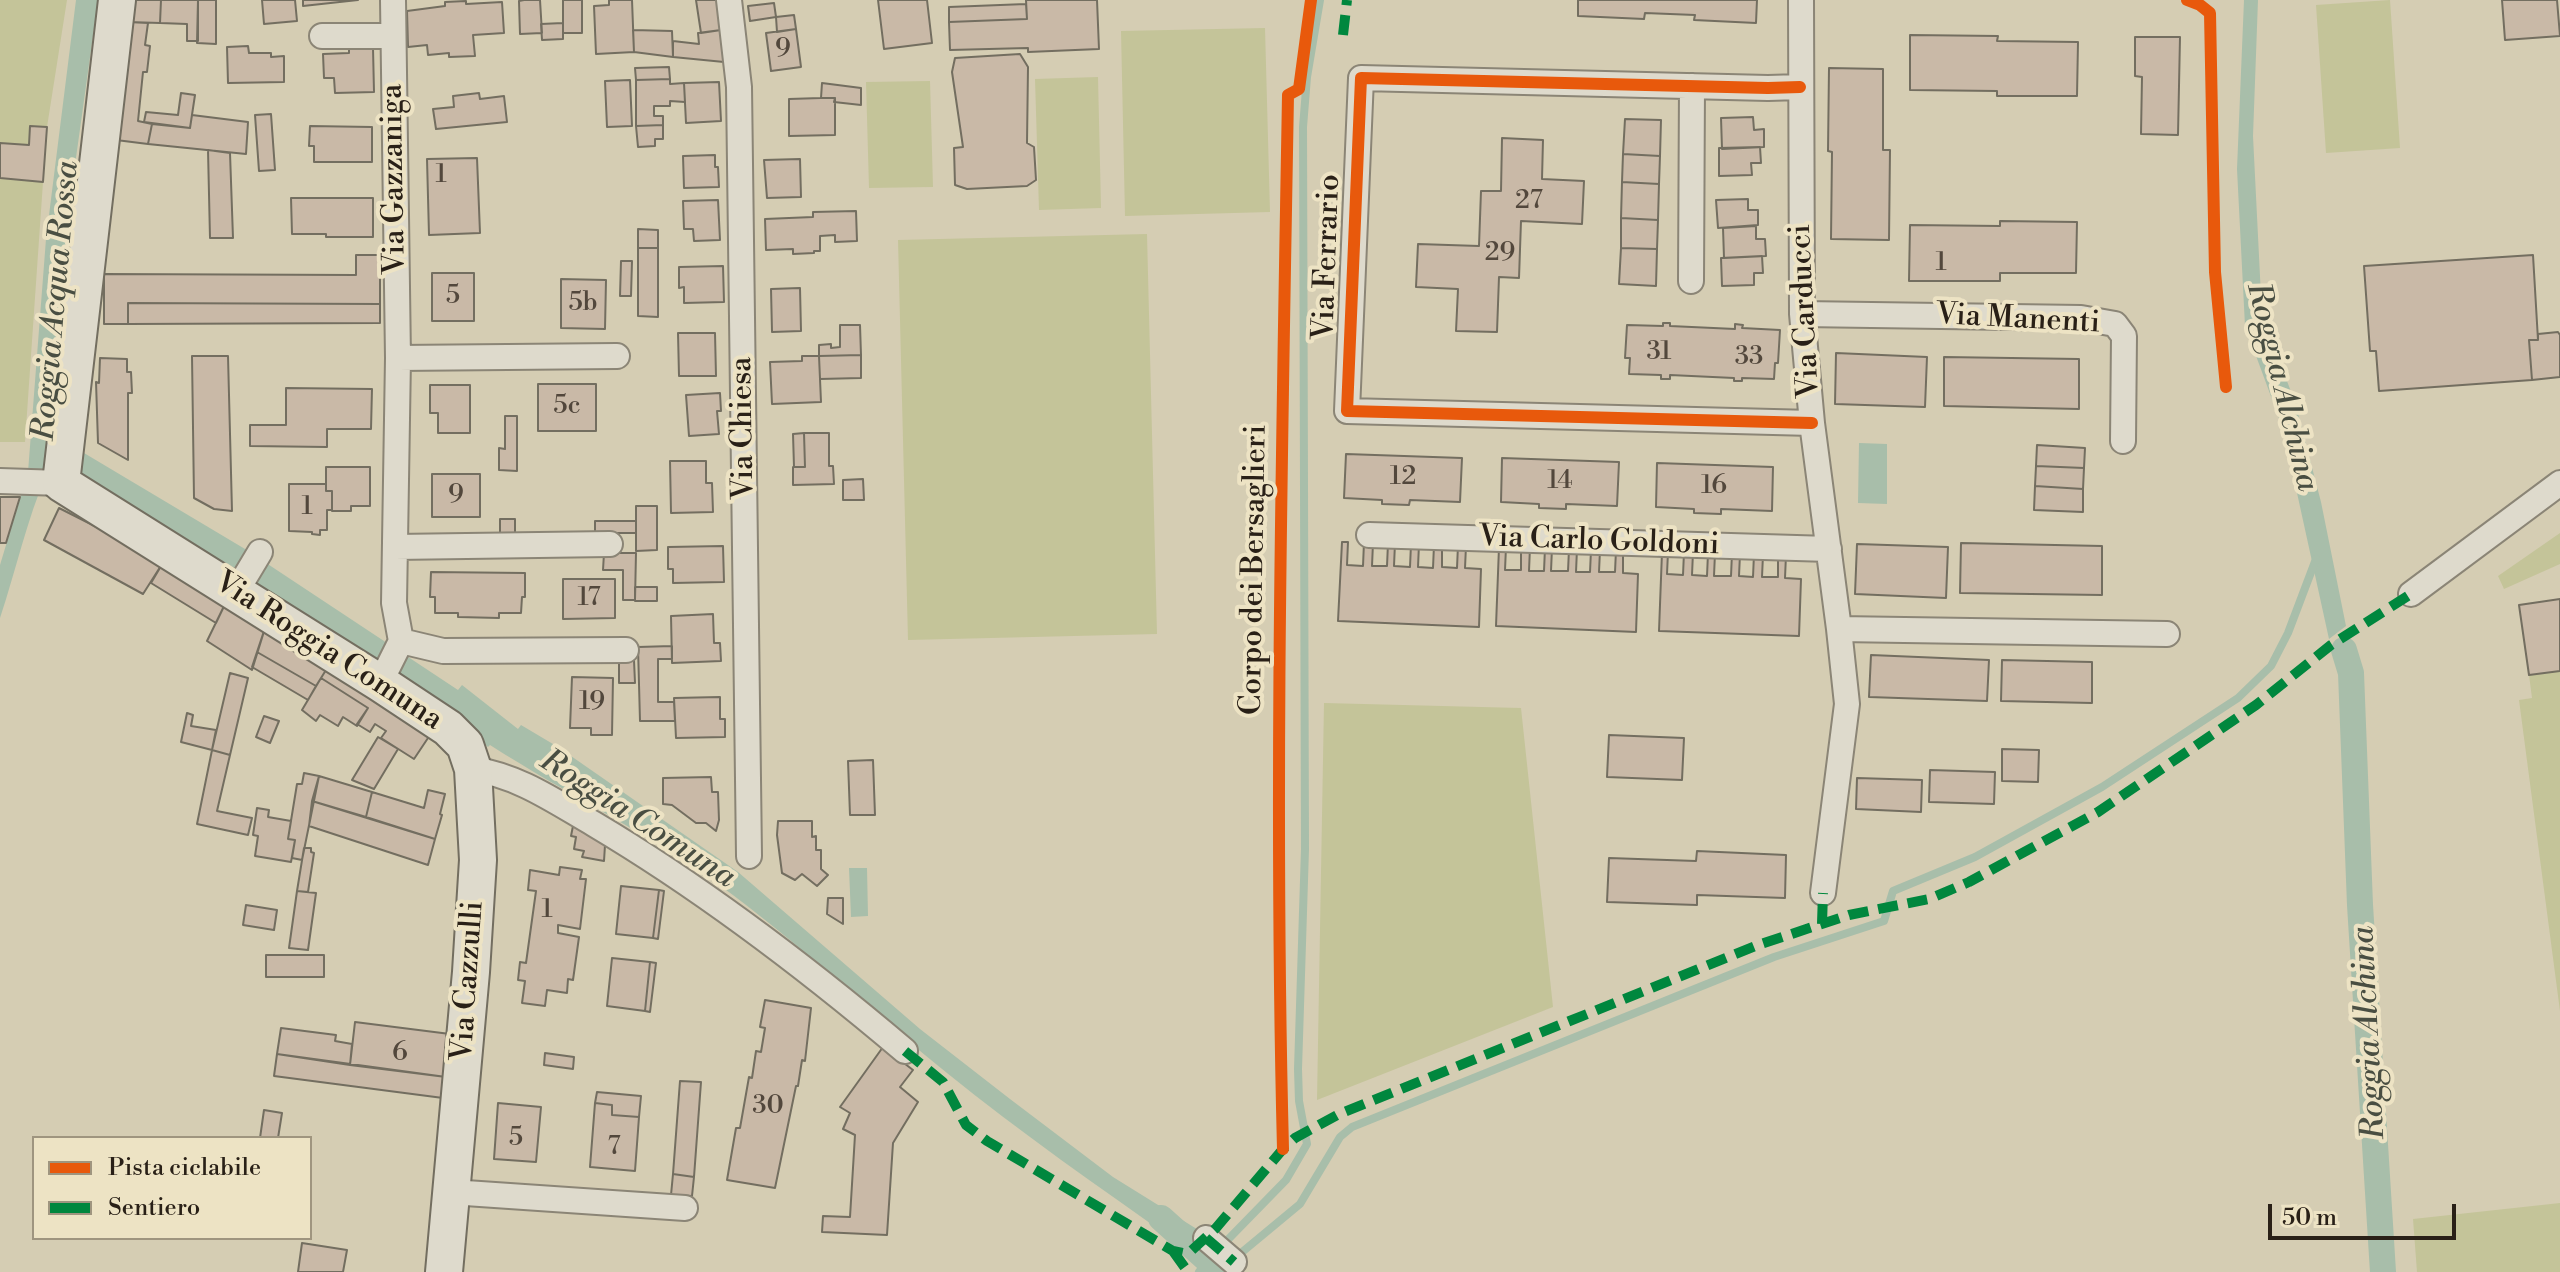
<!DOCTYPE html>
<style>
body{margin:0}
#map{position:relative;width:2560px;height:1272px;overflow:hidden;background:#d5cdb3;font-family:"Libre Bodoni",serif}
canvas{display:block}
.legend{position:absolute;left:32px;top:1136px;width:280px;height:104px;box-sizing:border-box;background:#ede3c4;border:2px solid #9f957f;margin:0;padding:10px 14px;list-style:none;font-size:24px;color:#292017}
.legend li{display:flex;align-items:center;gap:16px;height:40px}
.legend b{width:40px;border:2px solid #9f957f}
.scale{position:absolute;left:2268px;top:1204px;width:188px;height:36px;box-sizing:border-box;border:4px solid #292017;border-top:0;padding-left:10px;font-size:24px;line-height:28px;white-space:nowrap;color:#292017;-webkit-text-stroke:6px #ede3c4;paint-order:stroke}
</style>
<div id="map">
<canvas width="2560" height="1272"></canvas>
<ul class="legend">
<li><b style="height:10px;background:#e8590c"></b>Pista ciclabile</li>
<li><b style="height:10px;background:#00873e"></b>Sentiero</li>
</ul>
<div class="scale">50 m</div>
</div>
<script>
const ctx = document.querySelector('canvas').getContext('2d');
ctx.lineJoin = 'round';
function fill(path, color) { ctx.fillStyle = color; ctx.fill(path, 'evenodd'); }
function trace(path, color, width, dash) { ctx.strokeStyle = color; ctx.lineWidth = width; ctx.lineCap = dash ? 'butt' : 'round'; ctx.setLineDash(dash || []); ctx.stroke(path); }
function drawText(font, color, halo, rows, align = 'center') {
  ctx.font = font + ' "Libre Bodoni",serif'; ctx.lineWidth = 8; ctx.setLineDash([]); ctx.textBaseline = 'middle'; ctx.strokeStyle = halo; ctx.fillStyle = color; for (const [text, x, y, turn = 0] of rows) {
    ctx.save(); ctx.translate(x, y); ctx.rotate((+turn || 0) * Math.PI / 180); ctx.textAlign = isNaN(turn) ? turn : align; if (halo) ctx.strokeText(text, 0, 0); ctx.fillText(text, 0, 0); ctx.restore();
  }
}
const green = new Path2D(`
 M0,0H67L47,127L31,126L29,145L0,143Z
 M2390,0L2400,148L2326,153L2316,5Z
 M1265,28L1270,212L1125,216L1121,31Z
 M1098,77L1101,208L1039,210L1035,79Z
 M930,81L933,187L869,188L866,82Z
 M0,178L43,182L25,442H0Z
 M1147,234L1157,634L908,640L898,240Z
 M2560,533V564L2504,589L2498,576Z
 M2560,671V1011L2519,700L2532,698L2529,675Z
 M1324,703L1521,708L1553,1007L1317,1100Z
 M2560,1203V1272H2417L2413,1219Z`);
const water = new Path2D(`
 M76,0H98L74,172L47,473C27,519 16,570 0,618V565L28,472L46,239Z
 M2244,0H2258L2253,136L2262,316L2295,402L2321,502L2346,626L2329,639L2283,429L2245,326L2237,169Z
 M1859,443L1887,444V504L1858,503Z
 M84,453L245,549L458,690L462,685L518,729L521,725L558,747L738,872L920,1029L1010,1099L1113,1177L1200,1231L1184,1243L1177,1242C1099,1187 1021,1133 947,1073C870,1011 798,942 718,884C645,832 565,793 490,745L488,747L480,740L75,472L78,455Z
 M849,868H867L868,916L851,917Z`);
const stream = new Path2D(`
 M1199,1272L1208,1260L1286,1180L1307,1144L1299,1101L1298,1069L1305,849L1303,127L1307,77L1320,0
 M1218,1272L1300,1204L1340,1137L1352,1127L1774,957L1884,921L1893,891L1975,857L2102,787L2238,698L2271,666L2288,633L2316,559`);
const canal = new Path2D(`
 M2344,650L2351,673L2360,905L2383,1272
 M1161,1218L1221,1272`);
const building = new Path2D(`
 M130,0H161L160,23L128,22Z
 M161,0H198V41H187V24L160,23Z
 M198,0H216V44L197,43Z
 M262,0H295L297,21L264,24Z
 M303,0H358L303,6Z
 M524,0H540L542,33L520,34L519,1Z
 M563,0H582V33H563Z
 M609,0H632L634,52L596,54L594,6L609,5Z
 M696,0H717L721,30L701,33Z
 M878,0H927L932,43L884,49Z
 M1026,0H1097L1099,49L1028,52V48L950,50L949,22L1027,19Z
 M1578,0H1757L1756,23L1694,20L1695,15L1645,13L1644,19L1578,16Z
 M2502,0H2557L2560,36L2505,40Z
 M466,1V4L502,2L504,33L473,35L475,56L449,57V53L428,55L427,45L408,47L407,11L445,6V2Z
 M774,3L776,17L750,21L748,6Z
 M1026,4L1027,19L949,22V7Z
 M794,15L796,29L777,32L776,17Z
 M128,22L148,23L145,45L150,46L147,72H143L138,121L152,124L148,144L116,140Z
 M563,23V39L542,40L541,24Z
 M796,29L801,67L771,71L766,33Z
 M633,30L672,31L673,57L634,52Z
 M721,30L724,62L673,57V41L699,44L698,33Z
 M1910,35L1998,36L1997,41L2078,42L2077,96H1997V91L1910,90Z
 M2135,37H2180L2178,135L2141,134L2142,77L2135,76Z
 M248,46L249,53H271V57L284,56V82L228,83L227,47Z
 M373,48L374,92L335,93L334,78H324L323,54L349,53V49Z
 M1020,54L1028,67L1027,143L1034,147L1036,180L1027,186L967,189L955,185L954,148L963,147L952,72L955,58Z
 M669,67L670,79L636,80L635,68Z
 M1829,68L1883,69V150H1890L1889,240L1831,239L1832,152L1828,151Z
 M670,79V84L684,83L685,102L670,101V106H654V116H663V125L636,126V80Z
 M630,80L632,126L607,127L605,81Z
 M719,82L721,121L686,123L684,83Z
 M822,83L861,88V105L834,102L835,98H821Z
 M181,93L195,95L190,128L144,122L146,112L178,115Z
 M479,93L480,99L504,96L507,122L436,129L433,109L454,107L453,96Z
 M821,98H835V135L789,136V99Z
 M271,114L275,170L259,171L255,115Z
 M192,115L248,122L246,154L148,144L152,124L190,128Z
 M1753,117L1754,130L1764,129V147L1722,149L1721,118Z
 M1625,119L1661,120L1660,156L1623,154Z
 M663,125V139H655V146L638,147L636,126Z
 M30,126L47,127L43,182L0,178V143L29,145Z
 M310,126L372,127V162H314V146H309Z
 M1502,138L1543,140L1542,179L1584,181L1582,224L1521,221L1519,278L1499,277L1497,332L1456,331L1458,289L1416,287L1418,244L1479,246L1481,191H1501Z
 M1760,147L1761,163H1751L1752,175L1719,176V148Z
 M208,150L230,153L233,238H210Z
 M1623,154L1660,156L1659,184L1622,182Z
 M715,155V167H718L719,187L684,188L683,156Z
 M477,158L480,233L429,235L427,159Z
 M800,159L801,197L767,198L764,160Z
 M1622,182L1659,184L1658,220L1621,218Z
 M291,198H373V237H326V234H292Z
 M1748,199V210H1758V225L1718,228L1716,200Z
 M718,200L720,240L694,241L693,229H684L683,201Z
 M856,211L857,241L835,242V235L820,236V251H814V253L793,254V249L766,250L765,219L813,217V212Z
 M1621,218L1658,220L1657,249L1621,248Z
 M2000,221L2077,222L2076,273H2000V281H1909L1910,225L2000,226Z
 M1756,226V239H1765L1766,256L1724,258L1723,228Z
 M638,229L658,230V248H638Z
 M638,248H658V317L638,316Z
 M1621,248L1657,249L1656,286L1619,284Z
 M356,255H380V304L128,303V324H104V274L356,275Z
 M2533,255L2538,340H2529L2532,380L2379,391L2376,351H2370L2364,266Z
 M1762,256L1763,273H1754V285L1722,286L1721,258Z
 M621,261H632L631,296H620Z
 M723,266L724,302L684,303V287L679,288V267Z
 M432,273H474V321H432Z
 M561,279L606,280L605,329L561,328Z
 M800,288L801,331L772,332L771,289Z
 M128,303L380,304V323L128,324Z
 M1663,323H1670V326L1735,329V324L1743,325L1742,328L1780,330L1778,363H1775L1774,379L1742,378V381H1734V378L1670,375V379H1661V375L1629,374L1630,358H1625L1627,325L1663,326Z
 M840,325H860L861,355L819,356V345L831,344V348L840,347Z
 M2558,332L2560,335V377L2532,380L2529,340H2538V334Z
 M678,333H715L716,376H679Z
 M1836,353L1927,357L1925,407L1835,404Z
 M861,355V378L820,379L819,356Z
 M192,356H228L232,511L214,509L194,498Z
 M802,356H819L821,402L772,404L770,362L802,361Z
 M1944,357L2079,359V409L1944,406Z
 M100,358L127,359V372H131L132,393H128V460L98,443L96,382L99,383Z
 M538,384H596V431H538Z
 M430,385H470V433H438V413H430Z
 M286,388L372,389L371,429H327V447L250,446V425H286Z
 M720,393L721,411H717L719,434L689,436L686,395Z
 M505,416H517V471L499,470V448L505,449Z
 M804,433L805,467H794L793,434Z
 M804,433H829V466H833L834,484L793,485V467H805Z
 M2037,445L2085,448L2084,468L2036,466Z
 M1346,454L1462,458L1460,502L1410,500L1409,505L1382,504V500L1344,498Z
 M1502,458L1619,462L1617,506L1566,504V509L1539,508V504L1501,502Z
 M670,461H706V483H712L713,512L671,513Z
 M1657,463L1773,467L1772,511L1721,509V514L1694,513V509L1656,507Z
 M2036,466L2084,468L2083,489L2035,486Z
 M326,467H370V506H351V511H332V491H326Z
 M432,474H480V517H432Z
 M863,479L864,500H843V480Z
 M289,484H326V491H332V510H327V530H320V535L312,534V532L289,531Z
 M2035,486L2083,489V512L2034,510Z
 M0,497H20L6,543H0Z
 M636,506H657V550L636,551Z
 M59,508L164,561L143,594L44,540Z
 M500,519H515V534H500Z
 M595,521H636V533H595Z
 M1342,542H1348L1347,565L1363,566L1364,542L1373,543L1372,566H1387L1388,543H1395L1394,566L1410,567L1411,544H1419L1418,567L1433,568L1434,545H1442V567L1457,568L1458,545L1466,546L1465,568L1481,569L1479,627L1338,621Z
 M1961,543L2102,546V595L1960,593Z
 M1857,544L1948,547L1946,598L1855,594Z
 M723,546L724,582L673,583V569H668V547Z
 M1499,547H1506L1505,570H1521V547H1530L1529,571H1544L1545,548H1552L1551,571H1568L1569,549H1577L1576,572H1590L1591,550H1600L1599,572H1615L1616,550L1623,551V573L1638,574L1636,632L1496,626Z
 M1662,552H1668L1667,574L1683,575L1684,552H1693L1692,575L1707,576L1708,553H1715L1714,576H1731L1732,553L1740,554L1739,576L1753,577L1754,554L1763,555L1762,577H1778V555H1786L1785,578L1801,579L1799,636L1659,631Z
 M604,553H636L635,600H623V570H603Z
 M164,561L227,600L216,623L151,583Z
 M431,572L525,573V597H522L521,613H499V618L458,617V613H435V597H430Z
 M563,579H615V618L563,619Z
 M635,587H657V601H635Z
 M2560,599V671L2529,675L2519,605Z
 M227,600L266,625L252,670L207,641Z
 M713,614L714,643H720L721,661L672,663L671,616Z
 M266,625L331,662L316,686L257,652Z
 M672,646V659H658V702H674L675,721H640L638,647Z
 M257,652L316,686L308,700L252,667Z
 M1871,655L1989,660L1987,701L1869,697Z
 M619,660H634L635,683H619Z
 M2002,660L2092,662V703L2001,701Z
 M331,662L434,729L414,759L381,738L386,731L375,724L370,732L357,724L368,708L321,678Z
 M230,673L248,678L230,755L212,750Z
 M572,677L613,678L612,735H591V728H570Z
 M321,678L368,708L357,726L343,717L338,726L320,715L316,721L302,710Z
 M720,697V719H725V737L676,738L674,698Z
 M187,713L193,715L191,726L216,730L212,750L181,742Z
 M264,716L279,721L270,743L256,737Z
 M1609,735L1684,738L1682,780L1607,777Z
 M378,737L398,749L374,789L352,780Z
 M2002,749L2039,750L2038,782L2002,781Z
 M212,750L230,755L217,811L252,818L248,835L197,824Z
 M873,760L875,815H850L848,761Z
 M1930,770L1995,772L1994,804L1929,802Z
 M304,773L319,776L302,860L292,858L295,840L288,839L297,784H302Z
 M319,776L372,792L366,817L312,801Z
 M711,777L712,792H718L719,820L716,831L706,823H696L672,805L663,804V778Z
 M1857,778L1922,780L1921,812L1856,809Z
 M428,790L445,794L440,814L442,815L435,839L366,817L372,792L424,808Z
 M312,801L435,839L428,865L309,826Z
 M257,808L269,810L268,817L291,821L288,839L295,840L291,862L255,856L258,836L253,835Z
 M778,821H812V837L816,836V850H821V869L828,875L817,886L802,874L795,880L782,873L777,835Z
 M573,826L605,845L604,861L582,857L584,851L574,849L576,837L571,836Z
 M304,848H311V852L314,853L308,892L297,891Z
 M1697,851L1786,855L1785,898L1697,895V905L1607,902L1609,858L1696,861Z
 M560,867L582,870L580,879H586L580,929L558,925V933L579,937L573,980L568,979L567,993L547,990L545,1006L522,1003L525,981L518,980L520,962L526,963L536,891L528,890L530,870L559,875Z
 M621,886L659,890L653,938L616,934Z
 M659,890L664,891L658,939L653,938Z
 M297,891L316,893L308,950L289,948Z
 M828,898H843V924L827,914Z
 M246,905L277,910L274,930L243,925Z
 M266,955H324V977H266Z
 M612,958L650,962L645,1011L607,1006Z
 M650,962L656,963L650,1012L645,1011Z
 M765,1000L811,1008L805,1061L802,1060L798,1086H796L775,1188L727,1180L736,1128H740L749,1077L752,1078L756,1051L761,1052L765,1028L760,1027Z
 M355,1022L450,1034L446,1077L350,1065Z
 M281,1028L336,1035L335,1041L352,1044L350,1065L277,1054Z
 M883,1047L913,1070L900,1087L918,1102L893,1143L887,1235L822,1232L823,1216L850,1217L855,1135L843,1129L850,1113L840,1107Z
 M545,1053L574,1057L573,1069L544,1065Z
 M277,1054L446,1077L443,1098L274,1076Z
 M680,1081L701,1082L694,1177L673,1174Z
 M597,1092L641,1096L639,1117L612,1115V1105L595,1103Z
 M498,1103L541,1107L536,1162L494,1159Z
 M595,1103L612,1105V1115L639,1117L635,1171L590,1167Z
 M264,1110L282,1113L278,1138H260Z
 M673,1174L694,1177L692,1196L671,1195Z
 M302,1243L347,1250L343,1272H298Z`);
const street = new Path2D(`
 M729,0L739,87L749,856
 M1801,0L1802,314L1812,423L1839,629L2167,634
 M322,36H393
 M1800,87L1768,88L1361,78L1347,411L1812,423
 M1691,281L1692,86
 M1802,314L2081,318L2115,324L2124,336L2123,441
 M398,358L617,356
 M0,481L61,483
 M1369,535L1829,549
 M395,547L610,544
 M236,592L260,552
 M2411,594L2560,483
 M401,641L443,651L626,650
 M380,683L401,641L394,603L398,358L393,0
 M473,769C519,776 554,801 594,824C705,890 807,968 905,1051
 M1823,893L1847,704L1839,629
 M451,1192L685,1208
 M1206,1238L1234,1262`);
const secondary = new Path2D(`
 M117,0L61,483L380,683L448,728L465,745L473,769L478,860L471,972L444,1272`);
const quiet = new Path2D(`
 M1343,35L1347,0
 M1822,924L1823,893
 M905,1051L943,1082L966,1125L987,1141L1173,1251L1183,1253L1191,1251L1216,1228L1283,1149L1295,1138L1339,1114L1758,945L1849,915L1929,899L1969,882L2098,812L2256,705L2331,645L2411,594
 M1206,1238L1234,1262
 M1173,1251L1188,1272`);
const cycleway = new Path2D(`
 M2187,0L2200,5L2210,13L2215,272L2226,387
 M1800,87L1768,88L1361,78L1347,411L1812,423
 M1283,1149C1274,797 1282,446 1288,95L1299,89L1311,0`);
const numberNames = [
 ["9",783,50],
 ["1",441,176],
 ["27",1529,202],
 ["29",1500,254],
 ["1",1941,264],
 ["5",453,297],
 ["5b",583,304],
 ["31",1659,353],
 ["33",1749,358],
 ["5c",567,407],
 ["12",1403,478],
 ["14",1560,482],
 ["16",1714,487],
 ["9",456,496],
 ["1",307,508],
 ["17",589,599],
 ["19",592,703],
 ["1",547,911],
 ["6",400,1054],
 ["30",768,1107],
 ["5",516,1139],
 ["7",614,1148]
];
const streetNames = [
 ["Via Gazzaniga",395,179,-91],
 ["Via Ferrario",1328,257,-88],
 ["Via Carducci",1806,311,-93],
 ["Via Manenti",2018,320,3],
 ["Via Chiesa",744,428,-91],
 ["Via Carlo Goldoni",1599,542,2],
 ["Corpo dei Bersaglieri",1255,570,-89],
 ["Via Roggia Comuna",328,652,33],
 ["Via Cazzulli",469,981,-86]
];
const waterNames = [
 ["Roggia Acqua Rossa",57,301,-85],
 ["Roggia Alchina",2281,387,76],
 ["Roggia Comuna",637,820,33],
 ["Roggia Alchina",2370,1033,-93]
];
fill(green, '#c4c499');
fill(water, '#a8beaa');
trace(stream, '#a8beaa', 8);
trace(canal, '#a8beaa', 26);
fill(building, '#c9b9a7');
trace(building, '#736e60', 2);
trace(street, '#8b8576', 28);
trace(secondary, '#736e60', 40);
trace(street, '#dedacc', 24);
trace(secondary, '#dedacc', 36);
trace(quiet, '#00873e', 10, [20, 10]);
trace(cycleway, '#e8590c', 12);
drawText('26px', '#52473c', null, numberNames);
drawText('30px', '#292017', '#ede3c4', streetNames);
drawText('italic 32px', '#494e42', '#ede3c4', waterNames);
</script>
